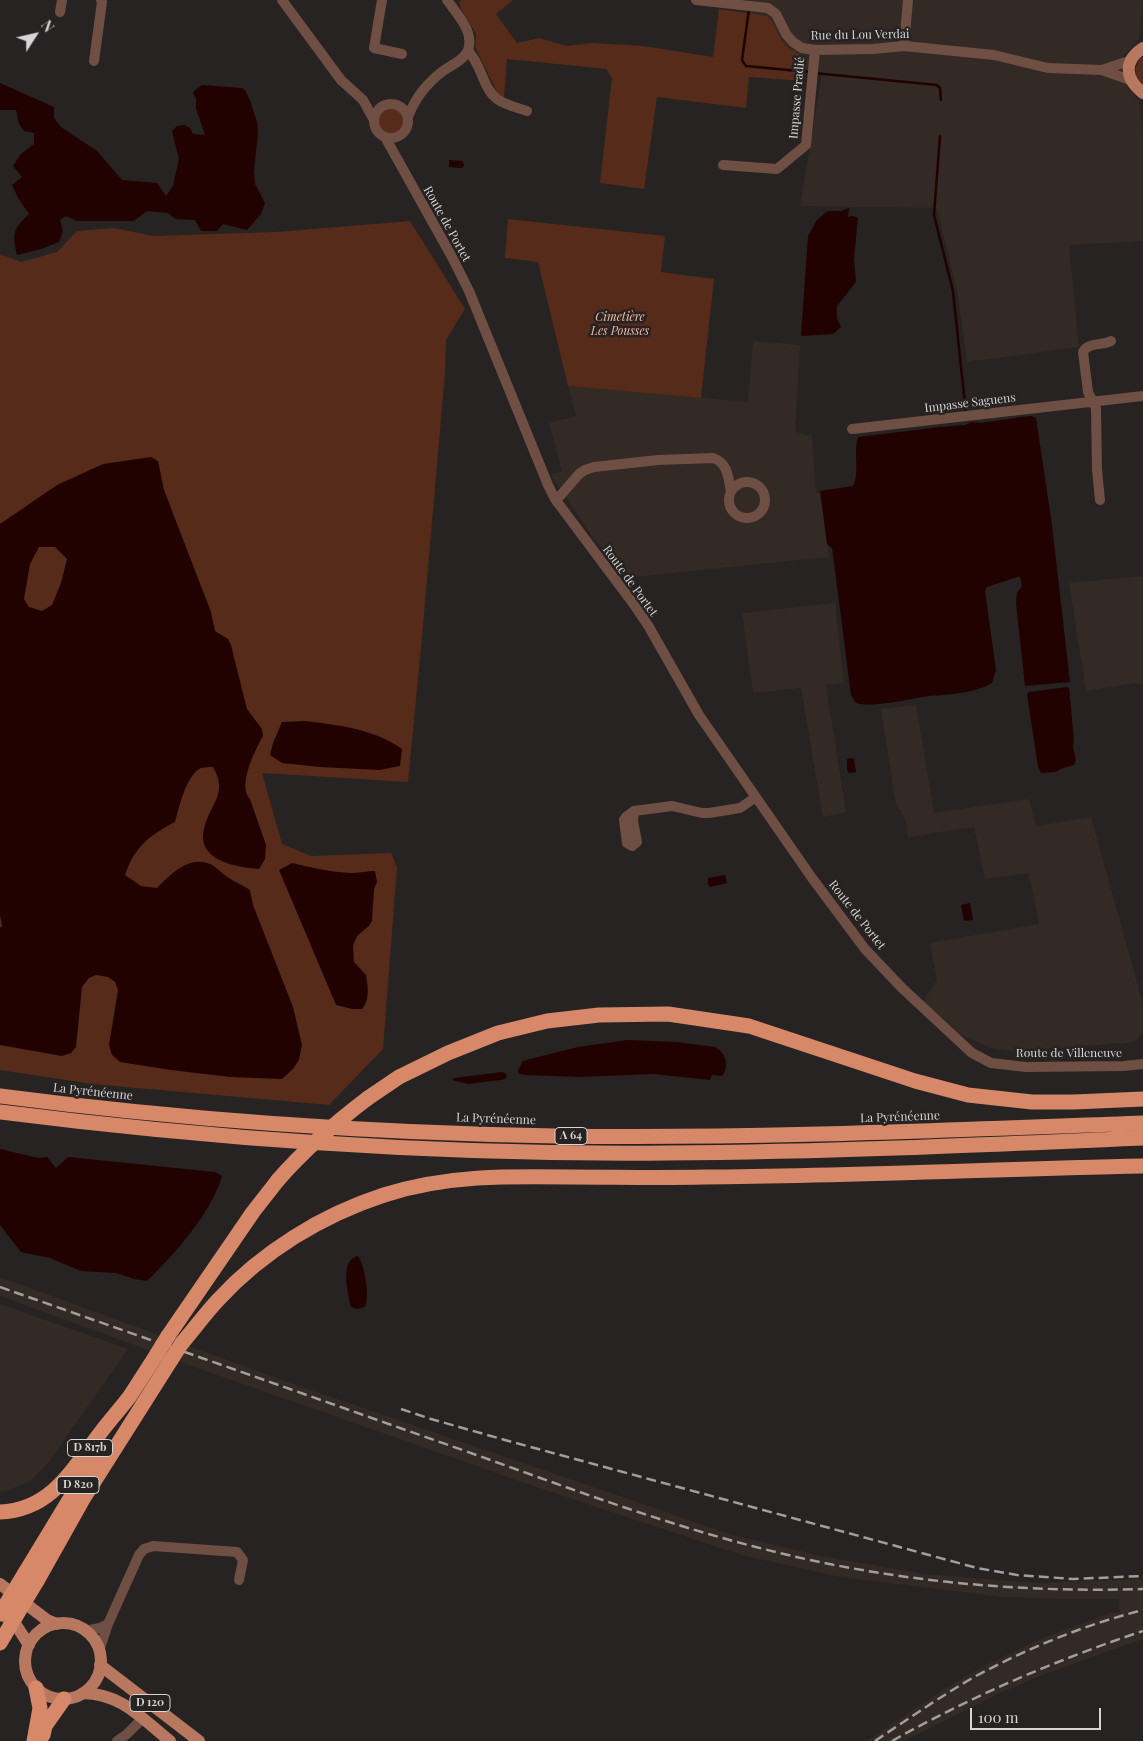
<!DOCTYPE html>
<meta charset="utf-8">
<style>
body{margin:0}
#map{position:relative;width:1143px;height:1741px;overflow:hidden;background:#262322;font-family:"Playfair Display",serif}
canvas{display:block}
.north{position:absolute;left:10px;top:10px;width:50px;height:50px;-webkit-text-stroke:4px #262322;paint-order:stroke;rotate:55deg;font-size:14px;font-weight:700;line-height:20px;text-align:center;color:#d7d5d5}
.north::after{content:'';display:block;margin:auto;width:18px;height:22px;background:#d7d5d5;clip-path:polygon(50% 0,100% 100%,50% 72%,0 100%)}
.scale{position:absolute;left:970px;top:1708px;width:131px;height:22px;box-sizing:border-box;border:2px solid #d7d5d5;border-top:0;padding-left:6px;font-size:15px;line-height:18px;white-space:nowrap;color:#d7d5d5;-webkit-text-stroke:4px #262322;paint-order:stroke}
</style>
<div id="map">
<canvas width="1143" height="1741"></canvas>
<div class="north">N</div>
<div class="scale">100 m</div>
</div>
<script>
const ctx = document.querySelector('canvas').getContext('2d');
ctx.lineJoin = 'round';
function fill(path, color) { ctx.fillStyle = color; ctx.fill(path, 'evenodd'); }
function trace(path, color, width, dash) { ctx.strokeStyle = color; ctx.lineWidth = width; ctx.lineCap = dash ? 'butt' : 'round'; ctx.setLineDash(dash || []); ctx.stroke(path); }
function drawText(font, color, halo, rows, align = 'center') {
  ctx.font = font + ' "Playfair Display",serif'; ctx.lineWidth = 5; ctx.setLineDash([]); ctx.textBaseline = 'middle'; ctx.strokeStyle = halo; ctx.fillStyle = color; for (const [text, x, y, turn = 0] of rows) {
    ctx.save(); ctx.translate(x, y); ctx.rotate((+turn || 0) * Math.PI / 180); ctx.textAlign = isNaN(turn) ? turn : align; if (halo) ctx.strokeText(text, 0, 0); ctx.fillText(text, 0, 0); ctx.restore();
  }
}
const built = new Path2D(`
 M748,0H1143L1139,39L1122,58V80L1139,101L1143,132V241L1069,245L1079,347L967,362L958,296L937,208L800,206L822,74L740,61Z
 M753,341L800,345L795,432L812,436L816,493H821L829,557L624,578L593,538L551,475L562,471L549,423L576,416L568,386L748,402Z
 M1143,576V685L1136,683L1086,691L1069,583Z
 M835,603L844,683L826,685L846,812L823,817L801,688L753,693L742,613Z
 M916,705L934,813L1029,799L1036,826L1091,817L1143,1004V1033L1137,1040L1128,1043L1012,1051L991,1048L960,1034L923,1001L937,980L930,943L1039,924L1029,873L985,879L974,827L908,837L905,817L896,805L881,709Z
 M0,1277L296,1385L733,1535L822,1556L924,1574L1038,1583L1143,1579V1639L1042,1675L998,1694L904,1741H866L949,1686L986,1665L1038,1640L1110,1613L1120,1612L1119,1599H1065L1002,1597L841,1577L742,1555L539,1488L186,1364L0,1296Z
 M0,1304L128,1349L48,1463L29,1482L3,1492L0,1491Z`);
const green = new Path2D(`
 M462,0H513L496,14L517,43L539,38L567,46L592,43L644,46L713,57L719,9L767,16C776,24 777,37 786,46C791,51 802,53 804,61C806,67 804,76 803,81L749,77L746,108L657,97L644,189L600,183L612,78L606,69L507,59L504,98H500L475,47L476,34L461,9L459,2Z
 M1143,56V88C1133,78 1133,65 1143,56Z
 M378 121a13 13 0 1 1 26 0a13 13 0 1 1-26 0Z
 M508,219L665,236L661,272L714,279L701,398L568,386L538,262L505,258Z
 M410,221L465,309L446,340L445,373L422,637L408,782L262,773L282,844L311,856L391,853L397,867L383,1049L329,1105L92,1084L0,1070V254L21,262L57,252L77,231L113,228L154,236L276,232Z`);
const water = new Path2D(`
 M0,83L54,107V118L61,127L97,151L122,180L157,183L166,196L173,186L179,159L172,131L177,126L184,125L190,128L193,134L205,135L196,108V99L193,92L202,85L242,88L245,90L250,100L257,122L258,133L254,171L255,184L265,203L261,214L247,230L223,224L217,231H201L195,220L175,219L168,213L147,211L134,221H77L66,216L60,220L63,231L59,242L41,249L17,255C12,233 13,229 29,214L18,198L12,185L22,177L13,166L21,154L34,144V133L24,131L19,124L16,110H0Z
 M449,160L463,161L464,166L462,168L449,167Z
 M849,208L848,217L853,216L858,218L854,259L856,282L837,306V318L841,327L833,334L801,336L808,236L817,220L825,213L828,211H841Z
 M1021,417L1031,416L1036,418L1052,525L1070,682L1025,686L1016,603L1017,593L1022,586L1020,577C1014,577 995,585 987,587L985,591L996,670L992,683C986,687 978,689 971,691C957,694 943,695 929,696C909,699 873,708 856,703L851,695L833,555L832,548L827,544L820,491L853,486C860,473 853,452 858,437L940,427L965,425L972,422L981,423Z
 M151,457L158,461L164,490L211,612L215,631L228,639L231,645L247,709L262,729L263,736C255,750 237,786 250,799L266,845L265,859L259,869C237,867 196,861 204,829C209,805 229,794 213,767C210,767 204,767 201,768C186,775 179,808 175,822C149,836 135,846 125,875L141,886L157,888C172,873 191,853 214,866C219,870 224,875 229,878C236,883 243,885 250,890L253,905L293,1007L302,1045L299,1060L293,1069L282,1079L230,1077L171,1070L120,1062L112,1055L109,1045L118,990L115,982L108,977L96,975L89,978L82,987L76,1047L71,1053L62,1056L0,1045V928L2,926L0,915V524L57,485L103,464ZM39,547H55L67,559L61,583L52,605L42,611L29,607L24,599L30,564Z
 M1067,687L1069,688L1074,740L1073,747L1076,760L1074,765L1060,769L1056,772L1041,773L1038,767L1027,694L1029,692Z
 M305,721C337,725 375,729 402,749L400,766L379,770L320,767L282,763L270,755L273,743L282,722Z
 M852,758L854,759L856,772L849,773L847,770V759Z
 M292,863C312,868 331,872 351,873C360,873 367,871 375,871L377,882L374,889L372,921L369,926L357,936L353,946L354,962L366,975C368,986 370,1000 362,1009H352L336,1005L279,870Z
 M725,875L727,883L710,887L708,884V878Z
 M970,903L973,920L964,921L961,905Z
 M627,1040L676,1042L715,1047C726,1053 730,1066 722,1076L712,1075L710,1080L654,1074L580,1077L526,1075L519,1074L518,1071L522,1062L526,1060L578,1047Z
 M502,1072L505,1073L507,1076L505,1079L500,1080L468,1084L452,1080L454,1078Z
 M0,1149L38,1158L47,1157L56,1168L68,1157L215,1172L222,1176C212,1212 174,1255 147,1281L134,1279L116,1273L81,1271L50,1258L21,1252L0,1225Z
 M358,1256C365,1266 370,1296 365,1307L357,1309L351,1307C348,1294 339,1260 358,1256Z`);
const stream = new Path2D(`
 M749,9L742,60L746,66L809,72
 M814,73L937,85L940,88L941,100
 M940,136L934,215L953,291L966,414`);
const minor = new Path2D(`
 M282,0L341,80L363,100L374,120
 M382,0L374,48L402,54
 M696,0L768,8L776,14L786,34L793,42L802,48L815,50L873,49L904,46L994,55L1048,68L1102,70L1130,80
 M60,12L62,0
 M904,46L908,0
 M468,51C481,63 483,89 497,99C505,105 518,108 527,111
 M94,61L102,2L101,0
 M1102,70L1132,60
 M374 121a17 17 0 1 1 34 0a17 17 0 1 1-34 0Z
 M408,117C415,98 427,83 443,71C450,66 460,62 465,55C470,49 470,40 468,33C465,22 454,10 447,0
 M385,137L452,257L469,291L548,485L555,499L635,606L649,627L699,715L812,878L865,949L902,988L972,1053L991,1063L1026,1067L1124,1066L1143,1064
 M723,165L777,169L806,145L815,50
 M852,429L1143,396
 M729 500a18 18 0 1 1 36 0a18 18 0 1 1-36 0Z
 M555,499L560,496L579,474L585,470L594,467L658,460L713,458C728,463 728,477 731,491
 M1100,500L1097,470L1096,408L1088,392L1083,352C1088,342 1101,346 1111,341
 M634,811L633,821L637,842L632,846L627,843L624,820L626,817L634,811L672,806L702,813H709L740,808L756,797
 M85,1631L100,1628L108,1624
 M99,1651L108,1624L139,1555L144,1549L153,1546L237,1552L243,1560L239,1580
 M117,1741L127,1734L142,1719`);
const major = new Path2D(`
 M1143,48C1123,61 1125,79 1143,93
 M0,1584L47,1620L57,1624
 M6,1617L16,1625L29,1645
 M25 1661a38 38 0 1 1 76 0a38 38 0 1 1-76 0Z
 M100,1665L199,1741
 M83,1693C122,1694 141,1718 170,1741`);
const highway = new Path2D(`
 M0,1096C184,1120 371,1133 556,1136C752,1139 948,1130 1143,1123
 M368,1098L399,1077L448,1053L498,1033L547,1021L599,1015L668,1014L749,1026L915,1081L968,1095L1032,1102H1074L1143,1099
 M0,1112C220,1140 444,1155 666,1153C825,1152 984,1145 1143,1138
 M168,1336L253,1212L278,1180
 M182,1343C194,1329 205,1314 218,1300C262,1252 322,1215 384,1195C446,1175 508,1176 571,1177C616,1177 660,1178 704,1177C850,1176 997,1169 1143,1166
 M0,1512C52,1510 73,1468 101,1432C110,1420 121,1408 130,1396C139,1382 148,1368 157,1354
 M25,1573L102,1446
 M37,1581L83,1499L171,1360
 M43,1735L45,1726L64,1699
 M34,1741L40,1708L36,1688`);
const rail = new Path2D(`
 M0,1287C145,1338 290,1389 434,1440C540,1477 644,1518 752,1546C880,1580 1011,1593 1143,1589
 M401,1409L431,1419L505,1440L977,1568L1017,1575L1073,1579L1143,1576
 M875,1741C908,1719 940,1697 974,1677C1028,1648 1084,1625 1143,1610
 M892,1741C972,1696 1056,1660 1143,1631`);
const highwayBridge = new Path2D(`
 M278,1180C305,1149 335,1123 368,1098
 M157,1354L168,1336
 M171,1360L182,1343
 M0,1614L25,1573
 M0,1643L37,1581`);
const shields = [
 [571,1136,32],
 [90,1448,45],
 [78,1485,42],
 [150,1703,40]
];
const shieldNames = [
 ["A 64",571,1136],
 ["D 817b",90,1448],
 ["D 820",78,1485],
 ["D 120",150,1703]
];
const streetNames = [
 ["Rue du Lou Verdai",860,35,-1],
 ["Impasse Pradié",797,98,-85],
 ["Route de Portet",447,224,61],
 ["Impasse Saguens",970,403,-7],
 ["Route de Portet",630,581,54],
 ["Route de Portet",857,915,52],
 ["Route de Villeneuve",1069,1053],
 ["La Pyrénéenne",93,1092,6],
 ["La Pyrénéenne",900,1117,-2],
 ["La Pyrénéenne",496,1119,2]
];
const parkNames = [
 ["Cimetière",620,317],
 ["Les Pousses",620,331]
];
fill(built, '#332a26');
fill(green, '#562b1a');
fill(water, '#210200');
trace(stream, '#210200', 2.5);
trace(minor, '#6f4f43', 10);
trace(major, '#b8785f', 12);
trace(highway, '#d68869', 15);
trace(rail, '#a09e9e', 2.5, [10, 5]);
trace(highwayBridge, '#d68869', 15);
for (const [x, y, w] of shields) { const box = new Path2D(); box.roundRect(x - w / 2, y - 8.5, w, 17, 4); ctx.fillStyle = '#262322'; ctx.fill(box); trace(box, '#d7d5d5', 1); }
drawText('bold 11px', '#d7d5d5', null, shieldNames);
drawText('12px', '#d7d5d5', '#262322', streetNames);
drawText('italic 12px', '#f6b79f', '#262322', parkNames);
</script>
